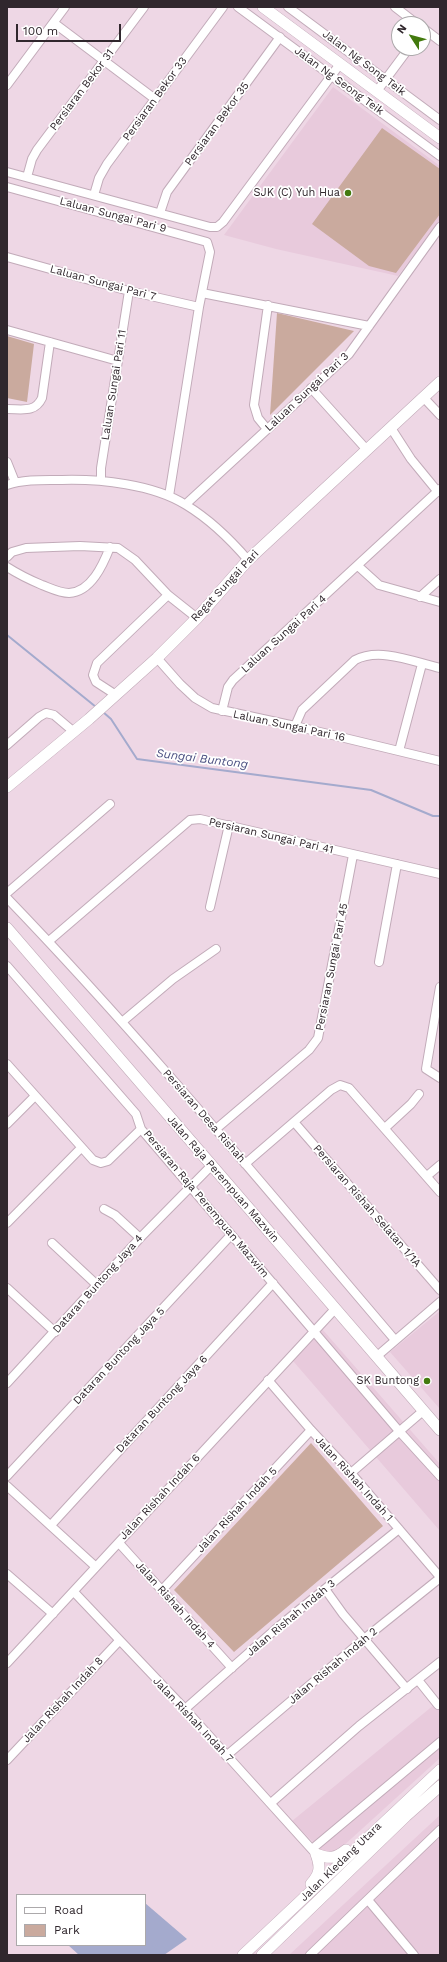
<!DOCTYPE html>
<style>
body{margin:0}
#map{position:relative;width:447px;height:1962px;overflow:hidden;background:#eed7e5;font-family:"Work Sans",sans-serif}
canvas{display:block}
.frame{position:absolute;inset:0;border:8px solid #30272d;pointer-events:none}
.legend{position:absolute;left:16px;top:1894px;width:130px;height:52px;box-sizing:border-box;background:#fff;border:1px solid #aca9ab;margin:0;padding:5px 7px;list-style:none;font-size:12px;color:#30272d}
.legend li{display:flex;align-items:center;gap:8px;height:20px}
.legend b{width:20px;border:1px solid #aca9ab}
.north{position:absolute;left:391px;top:16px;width:40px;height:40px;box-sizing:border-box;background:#fff;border:1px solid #aca9ab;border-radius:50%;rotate:306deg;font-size:11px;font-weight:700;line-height:16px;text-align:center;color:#30272d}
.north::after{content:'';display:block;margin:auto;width:14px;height:18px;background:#437a0e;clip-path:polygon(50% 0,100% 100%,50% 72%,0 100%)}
.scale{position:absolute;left:16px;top:24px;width:105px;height:18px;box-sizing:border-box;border:2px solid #30272d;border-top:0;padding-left:5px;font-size:12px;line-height:14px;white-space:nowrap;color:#30272d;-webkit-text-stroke:3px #fff;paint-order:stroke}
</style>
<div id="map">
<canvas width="447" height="1962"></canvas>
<div class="frame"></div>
<ul class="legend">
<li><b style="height:5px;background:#fff"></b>Road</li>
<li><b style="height:11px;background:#caaa9e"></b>Park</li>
</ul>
<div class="north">N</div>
<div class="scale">100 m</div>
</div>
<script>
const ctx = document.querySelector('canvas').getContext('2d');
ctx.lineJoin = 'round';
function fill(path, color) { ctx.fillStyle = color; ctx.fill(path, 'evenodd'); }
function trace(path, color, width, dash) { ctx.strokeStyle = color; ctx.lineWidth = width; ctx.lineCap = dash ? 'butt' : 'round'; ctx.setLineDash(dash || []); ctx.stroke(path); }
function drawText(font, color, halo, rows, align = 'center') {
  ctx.font = font + ' "Work Sans",sans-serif'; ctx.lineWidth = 3.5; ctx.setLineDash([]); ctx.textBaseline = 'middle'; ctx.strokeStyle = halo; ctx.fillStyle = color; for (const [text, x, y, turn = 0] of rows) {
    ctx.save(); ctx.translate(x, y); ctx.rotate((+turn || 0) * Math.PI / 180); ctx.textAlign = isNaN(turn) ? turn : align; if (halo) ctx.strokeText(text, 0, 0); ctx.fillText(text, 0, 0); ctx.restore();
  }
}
const built = new Path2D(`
 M333,87L440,166V220L398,276L276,249L224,235Z
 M440,1311V1409L390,1352Z
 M316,1322L440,1464V1531L287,1354Z
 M440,1700V1758L341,1848L326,1855L292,1821Z
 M440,1815V1955H289Z`);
const green = new Path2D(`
 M382,128L440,169V214L396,273L369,266L312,224Z
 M277,313L354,331L270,415Z
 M7,336L34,344L27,402L7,398Z
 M311,1443L383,1526L234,1652L174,1590Z`);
const water = new Path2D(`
 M145,1903L187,1939L164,1955H79L68,1945H145Z`);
const stream = new Path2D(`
 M7,635L96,707
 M103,712L111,719L137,759L371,790L433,816H440`);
const minor = new Path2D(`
 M238,7L440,156
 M288,7L440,120
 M395,7L417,24
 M54,23L155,99
 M423,28L440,41
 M7,85L65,7
 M377,91L409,48
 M7,172L210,227H217L223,222L340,64
 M27,177L32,159L37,150L144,7
 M7,187L207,242L210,252L199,307L169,496
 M94,195L99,178L107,164L223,7
 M160,213L167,192L280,37
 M7,257L129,291L199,307
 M202,293L369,326
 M7,330L118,361
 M311,388L367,450
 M424,398L440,415
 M7,409C22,409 35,413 42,398L50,342
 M391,428L411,459L438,492
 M267,429L258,418L254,405L268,305
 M7,462L15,482
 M101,480V468L129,291
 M7,485C24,479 44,480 62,480C100,479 153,484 186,505C209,519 230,539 248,560
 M186,504L349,354L440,227
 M7,557L12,552L26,548L80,546L118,548L135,560L168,595L197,618
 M358,566L379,585L440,602
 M7,567C18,574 30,580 42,585C50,588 60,593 69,593C91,592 103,565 110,547
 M420,597L440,579
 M157,658L180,684L195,698L212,708L295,726L440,761
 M116,695L96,682L93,675L97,663L168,595
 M222,711L228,687L233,680L440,489
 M295,726L302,710L355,660C380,647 414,662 440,668
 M7,745L39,717L46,713L54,715L74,732
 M399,751L422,664
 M7,893L110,804
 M7,898C143,1039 268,1191 395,1340
 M210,907L229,825
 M49,941L190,820L200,819L440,874
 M379,962L397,864
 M7,966L136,1114L141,1129L399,1431L440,1476
 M440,987L426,1069L440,1078
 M122,1022L173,979L216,949
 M7,1064L93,1160L101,1163L108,1161L141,1129
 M294,1122L440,1290
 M7,1124L35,1096
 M385,1128L411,1104L419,1094
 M216,1129L309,1050L318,1038L353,855
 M245,1164L331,1090L340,1085L349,1088L440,1192
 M427,1176L440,1165
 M104,1209L115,1215L140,1238
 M7,1223L81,1148
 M52,1243L97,1285
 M7,1288L55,1332
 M376,1357L440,1302
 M268,1380L311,1430L351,1473L440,1577
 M7,1383L140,1238L212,1165
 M351,1473L423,1411
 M7,1476L231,1235
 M7,1486L96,1567
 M51,1525L273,1283
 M119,1543L232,1668
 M7,1574L53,1614
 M325,1589L343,1614L407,1689
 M162,1590L311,1430
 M74,1592L185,1709L316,1854
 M7,1663L335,1309
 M418,1680L438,1705
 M185,1709L278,1627L399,1529
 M226,1756L364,1639L440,1578
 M7,1760L119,1641
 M271,1803L359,1726L440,1662
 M312,1849L440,1742
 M368,1900L414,1955
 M310,1955L440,1830`);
const secondary = new Path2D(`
 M263,7L440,138
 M7,787L89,719L157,658L197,618L248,560L440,382
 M7,928L440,1430
 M316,1854C329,1859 335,1859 346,1850
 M311,1884C320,1874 321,1867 316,1854
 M243,1955L440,1770
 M262,1955L406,1816L440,1786`);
const markers = [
 [348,193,4,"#437a0e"],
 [427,1381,4,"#437a0e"]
];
const streetNames = [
 ["Jalan Ng Song Teik",364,63,37],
 ["Jalan Ng Seong Teik",339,81,36],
 ["Persiaran Bekor 31",82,90,-53],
 ["Persiaran Bekor 33",155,99,-54],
 ["Persiaran Bekor 35",217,124,-54],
 ["Laluan Sungai Pari 9",113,215,15],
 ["Laluan Sungai Pari 7",103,283,15],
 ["Laluan Sungai Pari 11",114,385,-81],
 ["Laluan Sungai Pari 3",307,392,-43],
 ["Regat Sungai Pari",225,586,-47],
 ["Laluan Sungai Pari 4",284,634,-42],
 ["Laluan Sungai Pari 16",289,726,12],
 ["Persiaran Sungai Pari 41",271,836,13],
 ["Persiaran Sungai Pari 45",332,967,-79],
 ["Persiaran Desa Rishah",204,1116,49],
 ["Jalan Raja Perempuan Mazwin",223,1179,49],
 ["Persiaran Raja Perempuan Mazwim",206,1204,50],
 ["Persiaran Rishah Selatan 1/1A",367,1206,49],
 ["Dataran Buntong Jaya 4",98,1284,-48],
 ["Dataran Buntong Jaya 5",119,1356,-47],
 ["Dataran Buntong Jaya 6",162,1404,-47],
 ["Jalan Rishah Indah 1",354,1479,48],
 ["Jalan Rishah Indah 6",160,1497,-47],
 ["Jalan Rishah Indah 5",237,1510,-47],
 ["Jalan Rishah Indah 4",175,1605,48],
 ["Jalan Rishah Indah 3",291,1618,-40],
 ["Jalan Rishah Indah 2",333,1666,-40],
 ["Jalan Rishah Indah 8",63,1700,-47],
 ["Jalan Rishah Indah 7",193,1720,47],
 ["Jalan Kledang Utara",341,1862,-44]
];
const poiNames = [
 ["SJK (C) Yuh Hua",340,193],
 ["SK Buntong",419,1381]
];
const waterNames = [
 ["Sungai Buntong",202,759,7]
];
fill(built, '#e8cadc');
fill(green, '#caaa9e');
fill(water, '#a4aacd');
trace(stream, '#a4aacd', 2);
trace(minor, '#c2abb9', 10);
trace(secondary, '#c2abb9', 12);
trace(minor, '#fff', 8);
trace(secondary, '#fff', 11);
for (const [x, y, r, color] of markers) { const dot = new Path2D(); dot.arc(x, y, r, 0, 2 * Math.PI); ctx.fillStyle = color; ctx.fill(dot); trace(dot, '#fff', 1.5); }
drawText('11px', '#30272d', '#fff', streetNames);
drawText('11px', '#30272d', '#fff', poiNames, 'right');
drawText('italic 12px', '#4c5182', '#fff', waterNames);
</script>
